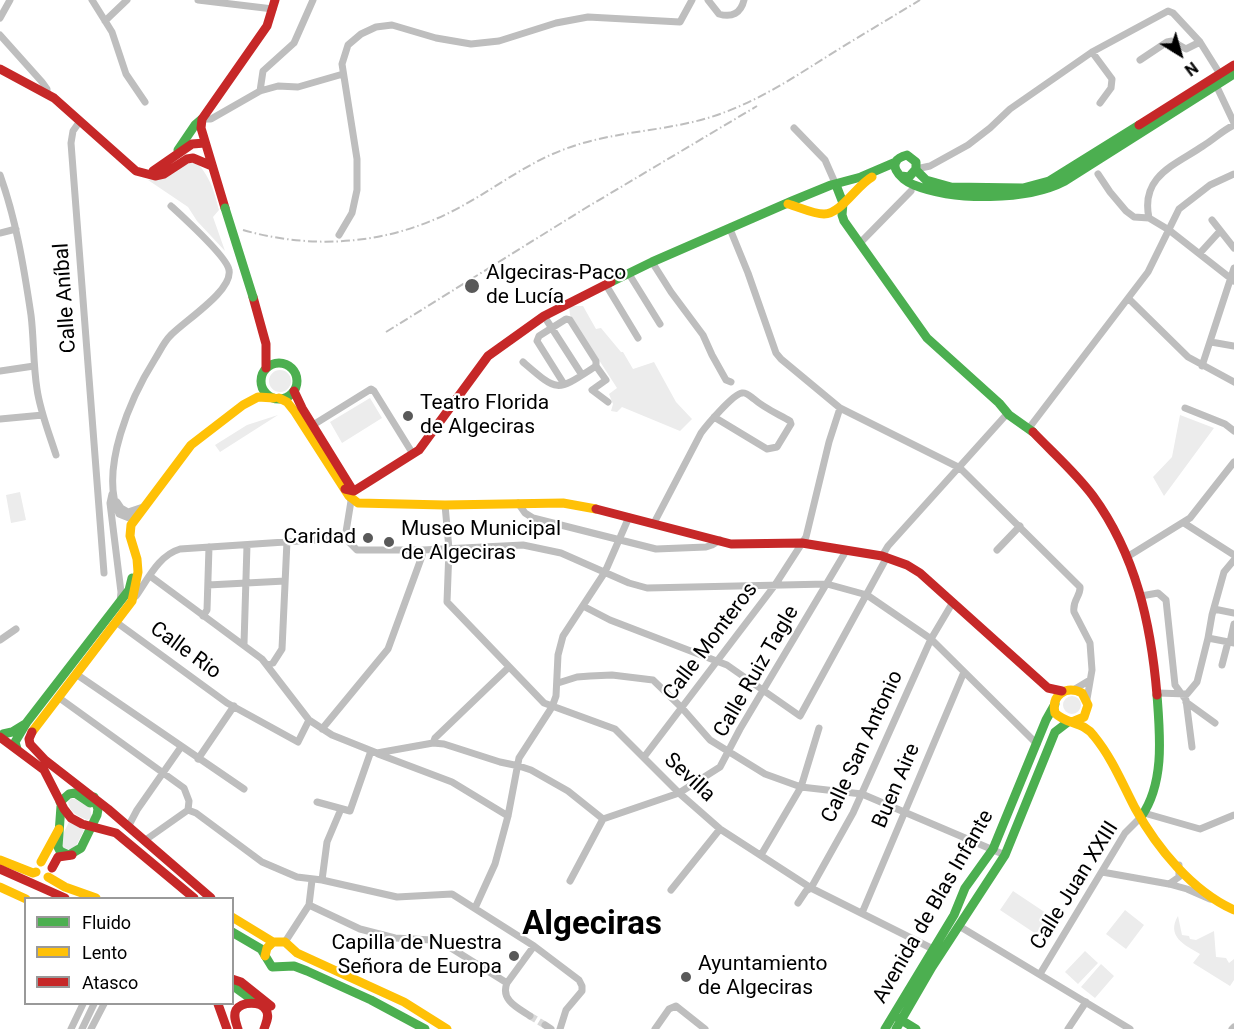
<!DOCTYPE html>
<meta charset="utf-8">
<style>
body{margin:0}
#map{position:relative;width:1234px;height:1029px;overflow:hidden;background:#fff;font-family:Roboto,sans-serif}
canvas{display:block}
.legend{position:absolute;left:24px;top:897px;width:210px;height:108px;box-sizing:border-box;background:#fff;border:2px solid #999;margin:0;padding:8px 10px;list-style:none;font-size:18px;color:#000}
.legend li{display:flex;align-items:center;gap:12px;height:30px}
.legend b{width:30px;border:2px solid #999}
.north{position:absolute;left:1150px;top:24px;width:60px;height:60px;-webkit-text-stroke:4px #fff;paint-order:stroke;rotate:143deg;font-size:16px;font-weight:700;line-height:24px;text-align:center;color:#000}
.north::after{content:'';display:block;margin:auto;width:21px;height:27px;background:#000;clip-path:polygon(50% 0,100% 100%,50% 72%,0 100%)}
</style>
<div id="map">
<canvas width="1234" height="1029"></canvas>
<ul class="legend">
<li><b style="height:8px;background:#4caf50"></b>Fluido</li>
<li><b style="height:8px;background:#ffc107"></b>Lento</li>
<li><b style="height:8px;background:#c62828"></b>Atasco</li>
</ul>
<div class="north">N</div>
</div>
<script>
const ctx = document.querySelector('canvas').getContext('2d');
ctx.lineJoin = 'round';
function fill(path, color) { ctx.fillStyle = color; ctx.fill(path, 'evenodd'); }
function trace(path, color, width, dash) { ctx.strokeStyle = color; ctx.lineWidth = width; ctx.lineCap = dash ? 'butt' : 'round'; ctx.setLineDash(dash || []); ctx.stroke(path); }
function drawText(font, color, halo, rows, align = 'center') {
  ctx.font = font + ' Roboto,sans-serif'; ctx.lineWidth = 4.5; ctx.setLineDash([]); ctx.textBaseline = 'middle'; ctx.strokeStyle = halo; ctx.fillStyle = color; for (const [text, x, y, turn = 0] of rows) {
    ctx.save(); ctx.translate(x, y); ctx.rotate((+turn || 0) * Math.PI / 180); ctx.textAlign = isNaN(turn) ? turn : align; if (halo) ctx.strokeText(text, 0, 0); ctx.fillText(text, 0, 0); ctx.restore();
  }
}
const green = new Path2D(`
 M194,160C210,175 214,191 219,210L213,217L225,251L197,221L188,207L148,180L162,179Z
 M569,306H583L596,329L601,328L621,352H623L633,369L654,362L676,402L692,419L680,431L622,407L617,412L611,411L613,404L609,394L617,388L570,315Z
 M269 381a11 11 0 1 1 22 0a11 11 0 1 1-22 0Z
 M370,398L382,418L342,443L330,422Z
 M278,415L220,452L215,445L247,425Z
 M1180,415L1214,428L1164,496L1153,477L1172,457Z
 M20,492L26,520L11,523L6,495Z
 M1063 705a9 9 0 1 1 18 0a9 9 0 1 1-18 0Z
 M71,799H75L90,808L92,818L87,820C78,816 70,813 68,802Z
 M69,822L84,830L74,850L63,848L61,838Z
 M1013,891L1049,915L1036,934L1000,910Z
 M1125,910L1144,925L1126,949L1106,934Z
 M1178,916L1182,935L1189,936L1190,939L1196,940L1214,931L1216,957L1226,958L1229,963L1234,959V980L1230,986L1193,963L1200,954C1184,945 1166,936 1178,916Z
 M1085,951L1098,963L1078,984L1065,972Z
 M1101,964L1114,976L1095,998L1081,987Z`);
const streetTunnel = new Path2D(`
 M530,1016L545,1025`);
const street = new Path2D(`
 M92,0L112,32L126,74L145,102
 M198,0L273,9
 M708,0L719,14C732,18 741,13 744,0
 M0,18L10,0
 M105,21L127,0
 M0,35L42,82L47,89V94
 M1092,52L1112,79L1111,88L1100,103
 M1140,60L1167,42L1172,41L1186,49L1200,42
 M1216,85L1234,123
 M260,91L263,71L294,43L313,0
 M202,119H211L260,91L278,86L298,87L343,74
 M80,121L73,131L71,143L104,573
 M794,128L825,160L836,185
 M916,169L930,166L968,145L990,128L1010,109L1092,52L1168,11L1173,13L1200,42L1220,74
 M1098,174L1110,192L1126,211L1134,217L1149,218L1169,230L1234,281
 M0,175C16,219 24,268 31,315C34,339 33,364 37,389C40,411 49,433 56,455
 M1149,218C1140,176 1175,165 1203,146C1214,139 1222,131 1234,125
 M1212,220L1234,248
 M730,229L748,273L776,353L781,359L840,408L960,468L1080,587C1081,596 1072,600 1074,612L1090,643L1092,670L1087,699
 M0,233L16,229
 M339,235L352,213L357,190V159L342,64L348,45L361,34L376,27L392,25L436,38L471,44L499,41L556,23L588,17L680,22L692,0
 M860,243L911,191
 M1200,253L1220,231
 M652,262L671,292L703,335L712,355L726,380L731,382
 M629,274L660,324
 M606,285L638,338
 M1129,299L1188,357L1234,382
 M544,316L582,375
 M1211,342L1234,346
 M523,362C559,393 556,392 596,366L606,380L592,390L608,402
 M1202,366L1234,268
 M0,371L34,366
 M564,384L537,341L539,336L566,319L570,320L596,361V366
 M1185,408L1225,424L1234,431
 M0,419L43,415
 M313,425L371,389L374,391L413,454
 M1029,428L1148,272L1179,209L1210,185L1234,174
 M112,494L110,503L121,592L120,602
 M117,502L121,508L128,512L143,507
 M518,503L525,513L533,518L656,549L706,547L712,545L720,540
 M445,505L449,549L447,602L544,703L615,729L679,793L720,829L811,888L933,949
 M138,516L129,518L119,514C99,469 131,397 155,359C160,351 164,342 170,336C184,321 233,291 229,270C227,257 183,217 171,206
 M654,523L701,433C707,425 733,394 742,393C746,392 750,396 754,399C764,408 778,414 790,421L791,424L777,447L767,449L714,417
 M1184,523L1234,555
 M345,538L357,550H423L523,545L561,553L629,583L647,588L827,584L867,595L931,639L1037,744
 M345,538L351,501L349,496
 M997,550L1020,526
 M882,556L888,546L1006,415
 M1127,557L1190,518L1234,462
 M150,576L262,659L309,720L332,735L377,753L433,743L444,744L500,762L519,766L531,770L568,791L603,819
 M208,585L285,581
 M136,596C148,579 159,555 180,549L345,538
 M1141,596L1158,593L1166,600L1175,685L1186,700L1192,747
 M583,606L610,620L727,665L800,716L887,557
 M1214,609L1234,613
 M203,616L207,610L209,547
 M116,622L227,703L298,742L309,720
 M1208,638L1234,643
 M0,640L16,629
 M1230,642L1234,624
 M244,644L247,545
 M267,665L273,663L282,649L287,541
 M1222,665L1228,642
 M76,674L244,789
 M558,683L577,677L590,676L612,675L653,680L682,708L710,740L765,774L801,787L862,794L1005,855
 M1075,689L1090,680
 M1158,693L1187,694L1197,682L1208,638L1212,615L1224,572L1234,560
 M58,697L184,788L189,801L188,810
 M1186,702L1215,723
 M322,729L388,649L422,556L423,550
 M433,743L435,738L509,667
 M378,754L452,782L508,816
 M644,757L775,585L806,537L829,442L840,408
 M198,759L234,706
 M317,802L350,811L371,751
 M1144,813L1200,829L1234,815
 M603,819L679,793L720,767L740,729L846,551
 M128,827L137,810L181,747
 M144,841L188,810L196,813L262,862L297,877L322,880L397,897L452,894L534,946L579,980L582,986V991L566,1010L560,1029
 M761,855L801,787L819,728
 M1102,872L1169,884L1187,889L1210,899
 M322,880L327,842L341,809
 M570,881L603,819
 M1169,884L1179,877V865
 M671,890L720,829
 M798,903L806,891L811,888L853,813L931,639L953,602
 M309,905L360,929L395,938L432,940L451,948L507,983
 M475,908L495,864L508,816L519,758L552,707L556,696L558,655L563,636L605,572L629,517
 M862,913L964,672
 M959,926L1130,1029
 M285,942L309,905L312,880
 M1040,974L1125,833L1141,817
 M530,1016C518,1008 500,1000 507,983L534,946
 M545,1025L551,1029
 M71,1029L83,1004
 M82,1029L94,1004
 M91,1029L104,1004
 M655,1029L669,1009L676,1006L705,1029
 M1068,1029L1086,1002
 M1232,1029L1234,1027`);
const fast = new Path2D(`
 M178,150L195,125L202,119
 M916,170L926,180L951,187L1023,188L1049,181L1139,125
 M901,176L909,177L916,169V162L907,155C883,161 900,180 914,185C954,201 1027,201 1065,181L1234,74
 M836,185L843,203L842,215L844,221L927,338L999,403L1009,415L1033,432
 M611,282L652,262L792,201L831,185L861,177L896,162
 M261 381a18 18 0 1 1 36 0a18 18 0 1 1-36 0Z
 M3,734L12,732L25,724
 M17,749L15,742L27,722L129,590L132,578
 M60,802L69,794L75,793L90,803
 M61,806L58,847L60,851L69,855L81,848L97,815L98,809L94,797
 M1141,817C1165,783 1160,735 1157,695
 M232,932L261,949L272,967L294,966L307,971L371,1000L425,1029
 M232,985L254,1001
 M898,1018L916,1029
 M885,1029L954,915L965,888L993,849L1046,720L1055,704
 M896,1029L932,967L1005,855L1055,732L1068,722`);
const slow = new Path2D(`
 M788,204C799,207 813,214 824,214C841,214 857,185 872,177
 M279,398L287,402L295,412L349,496L358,503L445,505L563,503L596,509
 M1072,722L1084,717L1088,705L1082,693C1066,685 1051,695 1055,713C1067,725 1083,721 1094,736C1112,758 1122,783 1135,808C1157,848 1192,891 1234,910
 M32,732L132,601L138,572L137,559L130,536L131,525L191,445L243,405L258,397L274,398
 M0,860L33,873L36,872
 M41,862L59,829
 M48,877L65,887L96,898
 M0,887L26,899
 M232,917L273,942
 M265,956L267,948L273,942H285L297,953L404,1002L447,1029`);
const jam = new Path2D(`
 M0,69L54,98L136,171L155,176L164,174L187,159L193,158L212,166
 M1139,125L1234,65
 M153,171L192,144L205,143
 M225,208L201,128L202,119L267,26L275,0
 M253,297L266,344V368
 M294,391L302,408L352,489
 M1033,432C1053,453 1076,473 1093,496C1136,555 1151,624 1157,695
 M345,489L354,491L419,450L488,356L544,316L611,282
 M596,509L731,544L802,543L882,556L907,565L920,573L1048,688L1062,691
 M32,732L29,739L30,744L45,760L108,809L211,898
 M0,737L44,770L64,809L71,818L82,824L116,833L194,898
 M52,868L58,857L72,855
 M0,869L65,898
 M232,979L241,982L271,1006
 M218,1004L227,1029
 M238,1029C236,1023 233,1016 236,1010C242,1001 261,1001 266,1010C270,1016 266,1023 264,1029`);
const rail = new Path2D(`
 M243,230C317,251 394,244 462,206C497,187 527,163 565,149C612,131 663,132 711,117C752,104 787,82 823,59C855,39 887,20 920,0
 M386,332L584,209L757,106`);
const fastBridge = new Path2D(`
 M225,208L253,297`);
const markers = [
 [472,286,8,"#595959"],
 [408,416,6,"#595959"],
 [368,538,6,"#595959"],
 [389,542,6,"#595959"],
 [514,956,6,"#595959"],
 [686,977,6,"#595959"]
];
const poiNames = [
 ["Algeciras-Paco",486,274],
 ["de Lucía",486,298],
 ["Teatro Florida",420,404],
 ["de Algeciras",420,428],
 ["Museo Municipal",401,530],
 ["de Algeciras",401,554],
 ["Caridad",356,538,"right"],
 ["Capilla de Nuestra",502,944,"right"],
 ["Señora de Europa",502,968,"right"],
 ["Ayuntamiento",698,965],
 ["de Algeciras",698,989]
];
const streetNames = [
 ["Calle Aníbal",66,298,-94],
 ["Calle Monteros",711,642,-53],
 ["Calle Rio",185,651,36],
 ["Calle Ruiz Tagle",757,672,-60],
 ["Calle San Antonio",863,747,-65],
 ["Sevilla",689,778,43],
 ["Buen Aire",897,786,-67],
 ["Calle Juan XXIII",1075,886,-58],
 ["Avenida de Blas Infante",934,907,-60]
];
const townNames = [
 ["Algeciras",592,926]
];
fill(green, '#ececec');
trace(streetTunnel, '#d9d9d9', 7, [7, 3.5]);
trace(street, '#bebebe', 7);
trace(fast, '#4caf50', 9);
trace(slow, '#ffc107', 9);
trace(jam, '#c62828', 9);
trace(rail, '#bebebe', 2, [9, 3, 1.5, 3]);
trace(fastBridge, '#4caf50', 9);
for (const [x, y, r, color] of markers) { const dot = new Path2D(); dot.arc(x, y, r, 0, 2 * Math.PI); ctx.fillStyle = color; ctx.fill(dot); trace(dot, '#fff', 2); }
drawText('21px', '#000', '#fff', poiNames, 'left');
drawText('21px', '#000', '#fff', streetNames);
drawText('bold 33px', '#000', '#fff', townNames);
</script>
